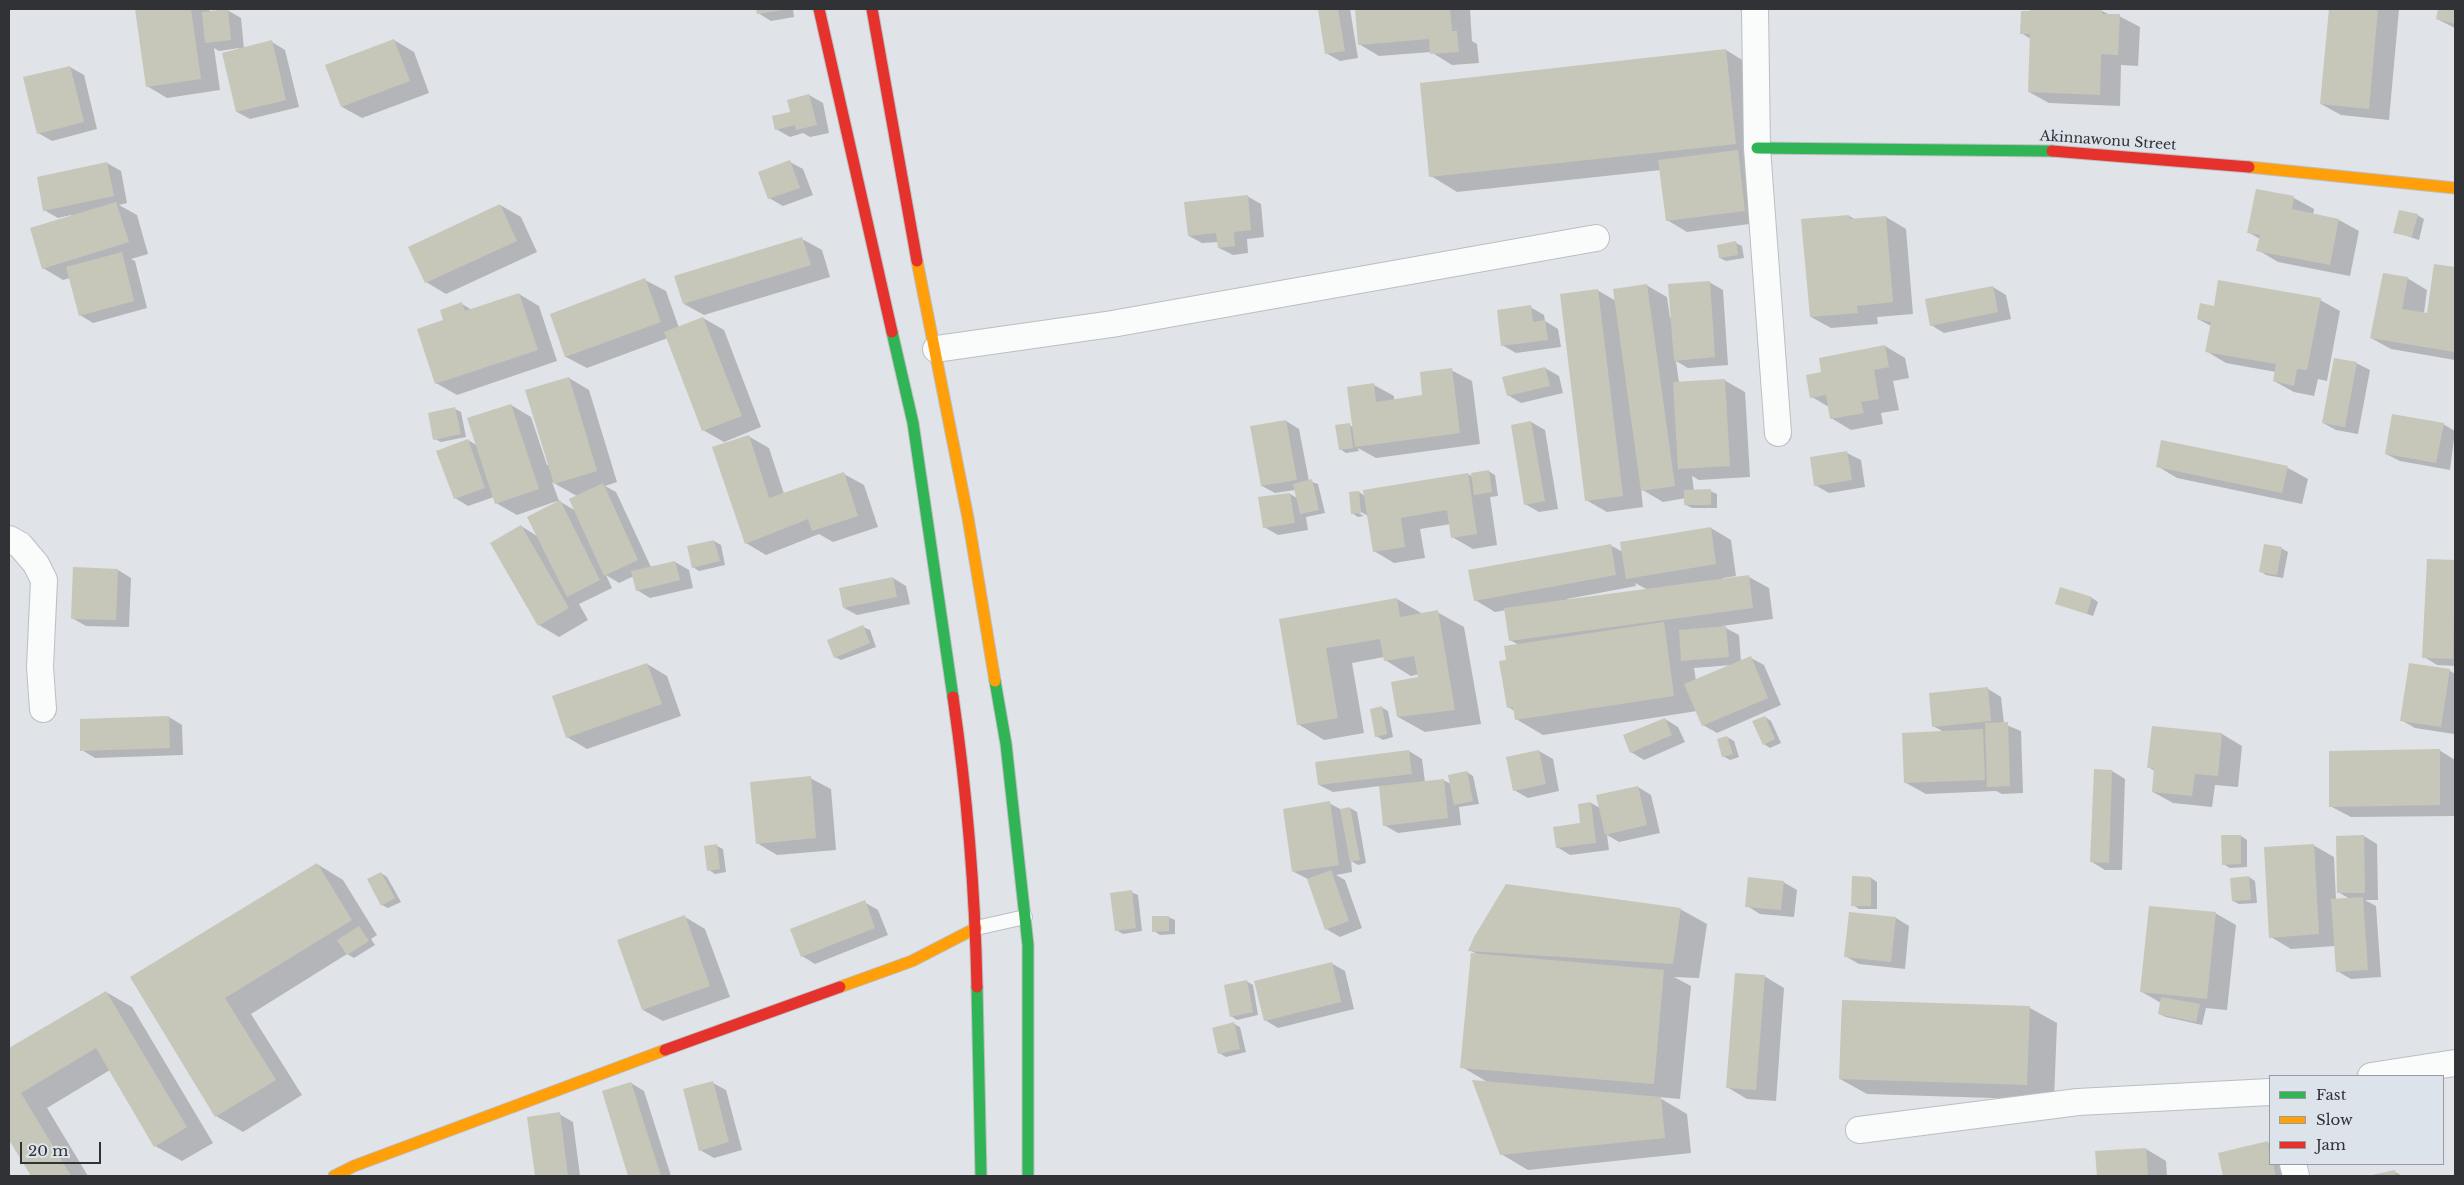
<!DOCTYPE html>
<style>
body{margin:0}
#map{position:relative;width:2464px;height:1185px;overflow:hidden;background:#e0e3e7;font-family:"Libre Baskerville",serif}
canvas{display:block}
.frame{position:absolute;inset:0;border:10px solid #303235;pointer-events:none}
.legend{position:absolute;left:2269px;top:1075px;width:175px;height:90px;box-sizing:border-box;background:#dde3ea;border:1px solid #989ca2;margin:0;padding:6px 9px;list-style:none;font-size:15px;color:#303235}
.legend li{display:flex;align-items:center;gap:10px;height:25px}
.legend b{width:25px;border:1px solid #989ca2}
.scale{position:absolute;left:20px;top:1142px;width:81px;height:22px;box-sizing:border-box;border:2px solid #303235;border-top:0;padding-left:6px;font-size:15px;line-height:18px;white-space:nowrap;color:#303235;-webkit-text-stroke:4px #dde3ea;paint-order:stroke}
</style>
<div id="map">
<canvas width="2464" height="1185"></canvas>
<div class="frame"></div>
<ul class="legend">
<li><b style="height:6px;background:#30b455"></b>Fast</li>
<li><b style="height:6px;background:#ff9f0a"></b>Slow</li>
<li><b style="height:6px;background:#e5322d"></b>Jam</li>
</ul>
<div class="scale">20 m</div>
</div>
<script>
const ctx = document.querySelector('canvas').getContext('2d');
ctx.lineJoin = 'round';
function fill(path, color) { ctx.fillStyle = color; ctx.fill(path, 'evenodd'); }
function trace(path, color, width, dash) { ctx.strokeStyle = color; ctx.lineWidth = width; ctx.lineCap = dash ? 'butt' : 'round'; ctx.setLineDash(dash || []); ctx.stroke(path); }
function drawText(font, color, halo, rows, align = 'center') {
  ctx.font = font + ' "Libre Baskerville",serif'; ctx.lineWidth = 4; ctx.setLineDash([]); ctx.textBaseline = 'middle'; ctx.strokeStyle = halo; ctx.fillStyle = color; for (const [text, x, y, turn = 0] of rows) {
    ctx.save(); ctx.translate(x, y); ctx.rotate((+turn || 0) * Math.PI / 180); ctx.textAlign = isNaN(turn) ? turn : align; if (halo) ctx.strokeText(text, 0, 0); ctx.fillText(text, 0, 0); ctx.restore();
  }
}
const shadow = new Path2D(`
 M136,9H209L210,12L227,10L241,18L244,49L272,42L285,50L299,107L250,119L237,112L239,48L219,51L214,48L220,90L167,98L147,86Z
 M757,9H793L794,17L771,21L758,13Z
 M1319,9H1350L1358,58L1340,61L1326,53Z
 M1357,9H1470L1472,41L1477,44L1479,63L1452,65L1431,52L1379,56L1359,44Z
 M2031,9L2102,11L2110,15L2119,16L2140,27L2138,66L2121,65L2120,106L2049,103L2029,92L2031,39L2021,33Z
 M2331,9H2399L2389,120L2341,115L2321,104Z
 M2440,9H2455V28L2437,19Z
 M394,40L414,52L429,93L362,118L342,107Z
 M1726,50L1752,66L1765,222L1687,232L1667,220L1661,170L1457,192L1431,176Z
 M70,67L84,75L97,129L52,141L38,133Z
 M809,95L823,103L829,133L810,137L803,133L790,137L776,129Z
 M790,162L803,169L813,195L783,206L769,198Z
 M107,163L121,171L127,203L119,205L137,215L148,254L131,259L135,261L147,308L93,323L80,315L70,278L63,280L43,268L72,217L71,215L58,218L44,210L38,178Z
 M1247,196L1261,204L1264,237L1247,239L1248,253L1233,255L1219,248L1218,242L1202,243L1189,236Z
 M2294,198L2314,209L2313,215L2339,220L2359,231L2350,276L2278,262L2258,250L2260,239L2248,232Z
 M500,205L521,217L537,252L446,294L426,282Z
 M2417,215L2424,219L2419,240L2395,232Z
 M1849,216L1856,220L1886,217L1906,229L1913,314L1877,317L1878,324L1831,328L1811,317Z
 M802,239L822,250L830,277L704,315L684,304Z
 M1736,243L1742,246L1744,258L1726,261L1720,258Z
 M2435,265L2455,268V360L2391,349L2371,338L2407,278L2427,290L2424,313L2428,314Z
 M645,280L666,291L679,328L703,318L724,330L761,427L724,442L703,430L668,338L587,368L566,357L552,314Z
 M1709,282L1723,290L1728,365L1688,368L1676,361L1679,383L1724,380L1745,392L1750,477L1699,480L1692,476L1694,491H1710L1717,494V508H1692L1686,505V498L1663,502L1641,489L1643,507L1607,512L1586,500L1597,290L1616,301L1646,285L1667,297L1670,318Z
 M1993,287L2006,295L2011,319L1944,333L1931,325Z
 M519,294L539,306L557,361L457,395L436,383L445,321L462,304L472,310Z
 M2320,300L2340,311L2327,381L2318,379L2314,396L2294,392L2274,381L2276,372L2226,363L2206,351L2211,326L2198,319L2215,307Z
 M1530,307L1544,315L1545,321L1558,329L1561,347L1516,353L1502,345Z
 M1885,346L1905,358L1909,378L1893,381L1899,410L1881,413L1883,424L1851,430L1831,418L1829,407L1812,397L1823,374Z
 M2356,363L2370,370L2358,434L2336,430L2323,423Z
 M1545,368L1559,376L1563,393L1521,403L1508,395Z
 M1451,370L1472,381L1480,444L1376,458L1358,448L1359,451L1346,453L1340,449L1349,425L1353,427L1374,385L1394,396V400L1424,397Z
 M569,378L589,390L617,482L605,486L616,492L651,567L675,562L689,570L693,588L650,598L637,590L634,576L619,583L606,575L612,588L579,604L588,620L559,637L539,625L521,526L537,536L557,501L517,515L496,503L494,497L468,506L455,498L468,440L478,446L511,405L531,417L547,465H549ZM552,482L577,496L576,511L559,501Z
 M455,409L461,412L466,437L441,442L435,439Z
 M1286,421L1299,429L1309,481L1318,484L1325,513L1306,517L1308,530L1278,535L1264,527L1290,494L1297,498L1295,490L1275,493L1262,486Z
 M1531,422L1545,430L1558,509L1539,512L1525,504Z
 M2443,424L2455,431L2450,470L2400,461L2386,454Z
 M748,436L769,448L784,494L844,474L864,485L878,527L833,542L819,534L766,555L746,543Z
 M1847,453L1861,460L1865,487L1829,493L1815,485Z
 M2157,466L2288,468L2308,479L2302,504L2177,478Z
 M1488,471L1495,475L1498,496L1490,497L1497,545L1473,549L1452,537L1451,524L1420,529L1425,558L1394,563L1374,551L1368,516L1356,509L1355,511L1364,516L1358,517L1352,513L1359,492L1365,496L1468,474L1473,477Z
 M1711,528L1731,540L1736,576L1723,578V580L1749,577L1769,588L1773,619L1722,626L1739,635L1741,662L1751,658L1764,665L1781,705L1717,733L1703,725L1697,711L1543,735L1516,719L1515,711L1508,707L1507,661L1519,645L1510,640L1506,610L1495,612L1475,600L1610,545L1623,552ZM1635,583L1648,590L1568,601L1567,599L1636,586ZM1732,665L1696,681L1694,668Z
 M714,541L721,545L725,565L699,571L693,567L688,547Z
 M2281,548L2288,552L2283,578L2266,575L2260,571Z
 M2428,560L2455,561V666L2437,665L2424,657Z
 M118,570L131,578L129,627L86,626L72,618Z
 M893,578L906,586L910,604L857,615L844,608Z
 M2092,598L2098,602L2093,616L2056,603Z
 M1397,599L1423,614L1437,612L1464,627L1481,724L1425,732L1398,717L1419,678V674L1411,676L1385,660L1384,657L1352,663L1364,733L1324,740L1298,724L1281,620Z
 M863,627L870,630L876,647L841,660L835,657Z
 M647,664L667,676L681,716L587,749L567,737Z
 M2449,670L2455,674L2454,734L2415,728L2401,720Z
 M1988,689L2001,697L2004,724L2021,731L2023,793L2002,794L1996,791L1926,794L1906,783L1944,732L1933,726Z
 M1381,707L1388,711L1393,737L1383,740L1376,736Z
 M169,717L182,725L183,755L95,758L82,750Z
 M1765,717L1771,721L1781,743L1770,748L1764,744Z
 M1665,719L1678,727L1685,742L1644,760L1631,752Z
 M2153,727L2222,734L2242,746L2238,787L2215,785L2212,807L2173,803L2153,792L2155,771L2148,767Z
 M1727,737L1734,741L1739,757L1730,760L1723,756Z
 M2439,750L2455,760V816L2351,817L2330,806Z
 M1409,751L1422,759L1425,782L1443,780L1451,784L1467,772L1473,776L1479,804L1459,807L1461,825L1398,833L1384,825L1380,786L1333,792L1319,785Z
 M1539,751L1553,759L1559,791L1528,798L1514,790Z
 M2095,770L2112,771L2125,779L2122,870H2105L2092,862Z
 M810,778L831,789L836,850L777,855L757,843Z
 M1638,787L1651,795L1660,833L1619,842L1607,835L1609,850L1570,855L1557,847L1582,824L1591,803L1600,808Z
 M1329,803L1342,810L1350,808L1357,812L1366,863L1358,865L1351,861L1352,872L1336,875L1345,880L1362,928L1340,937L1326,929L1308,879L1294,872Z
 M2241,836L2247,840V867L2230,868L2223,864Z
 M2364,836L2377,844L2378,900H2365L2376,906L2381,977L2351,979L2337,971L2335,946L2291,949L2271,937L2313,845L2334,857L2336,900L2350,899L2338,892Z
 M717,846L723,849L726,872L715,874L709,870Z
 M317,864L343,880L377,935L371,939L375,945L354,958L347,954L251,1014L302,1095L243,1132L216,1116L131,977Z
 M381,873L387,877L401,902L388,908L382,905Z
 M2249,877L2255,881L2257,903L2239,904L2233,901Z
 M1871,878L1877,882V909H1859L1853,905Z
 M1783,882L1797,890L1794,917L1760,914L1747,906Z
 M1131,892L1138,895L1142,931L1123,934L1116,930Z
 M864,902L878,910L888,935L815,964L802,956Z
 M1680,909L1707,924L1699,978L1674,977L1691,986L1680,1099L1658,1097L1687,1114L1691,1153L1528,1170L1501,1154L1489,1083L1462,1067L1478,955L1470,950Z
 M2215,913L2236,925L2227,1010L2206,1008L2202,1025L2166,1017L2159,1014L2161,1003L2142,992Z
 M685,917L705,929L730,997L663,1021L643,1010Z
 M1168,917L1175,920V934L1160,935L1154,931Z
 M1896,918L1909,926L1905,969L1859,964L1845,956Z
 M1331,963L1345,971L1354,1009L1278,1028L1265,1020Z
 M1764,976L1784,988L1776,1101L1747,1099L1727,1087Z
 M1246,981L1253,985L1258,1015L1237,1020L1231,1016Z
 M106,992L132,1007L213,1143L182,1161L155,1146L110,1070L47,1108L88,1176H32L9,1137V1051Z
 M1843,1002L2030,1008L2057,1023L2054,1100L1867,1094L1840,1079Z
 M1234,1024L1240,1027L1246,1052L1226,1057L1219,1053Z
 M631,1083L644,1091L671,1176H630L603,1092Z
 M713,1083L726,1090L742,1150L714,1158L700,1150Z
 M559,1114L573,1122L580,1176H536L528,1119Z
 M2268,1143L2270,1144V1164H2284L2287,1176H2225L2219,1154Z
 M2146,1149L2166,1161L2167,1176H2098L2096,1153Z
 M2395,1172L2403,1176H2376Z`);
const building = new Path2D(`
 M135,9H191L201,79L146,87Z
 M228,9L231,40L205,43L202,12Z
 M756,9H783V10L757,14Z
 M1318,9H1338L1345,51L1325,54Z
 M1355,9H1450L1452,31H1457L1459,52L1430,54L1429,39L1358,45Z
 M2030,9L2102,10V14H2120L2118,55L2101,54L2100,95L2028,92L2030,34H2020L2021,11H2030Z
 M2329,9H2378L2369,109L2320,104Z
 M2438,9H2455V24L2436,19Z
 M394,39L410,81L341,107L325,65Z
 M272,40L286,100L236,112L222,53Z
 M1726,49L1736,144L1429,177L1420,83Z
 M70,66L84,122L37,134L23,77Z
 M809,94L817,125L796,130L795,125L775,130L772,116L790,112L787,100Z
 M1738,150L1745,211L1666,221L1658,160Z
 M790,160L800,188L768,199L758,172Z
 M107,162L114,196L43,211L37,177Z
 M2256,189L2294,196L2292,209L2339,219L2330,265L2256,251L2260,235L2247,233Z
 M1248,195L1251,230L1234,232L1235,246L1218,248L1216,233L1188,236L1184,202Z
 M116,202L129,242L42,269L30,228Z
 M500,204L517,241L425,283L408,247Z
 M2399,210L2418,214L2412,237L2393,233Z
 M1849,215L1850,219L1886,216L1893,302L1857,306L1858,313L1810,317L1801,219Z
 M802,237L811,265L683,304L674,276Z
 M1736,241L1738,255L1719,258L1717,245Z
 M122,252L134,301L79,316L66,267Z
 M2434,264L2455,267L2454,352L2370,338L2383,273L2408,277L2402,309L2427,313Z
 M645,278L661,322L565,357L550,314Z
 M2218,280L2321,298L2307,370L2297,369L2294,386L2273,381L2276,364L2205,352L2211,322L2197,319L2200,303L2214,306Z
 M1710,281L1715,357L1674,361L1668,284Z
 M1647,284L1675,486L1641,491L1613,289Z
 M1993,286L1998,312L1930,326L1925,299Z
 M1598,289L1623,496L1585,501L1560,294Z
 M519,293L538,350L435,384L417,329L443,320L440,310L462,302L465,311Z
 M1531,305L1533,322L1545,320L1548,340L1501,346L1497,310Z
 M703,317L742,416L702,431L664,332Z
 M1885,345L1889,367L1874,370L1879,399L1861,402L1864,413L1830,419L1826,395L1810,398L1806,375L1821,372L1819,358Z
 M2334,358L2357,362L2345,427L2322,423Z
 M1545,367L1550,386L1507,396L1502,377Z
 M1452,368L1460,433L1355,447L1347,387L1374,383L1376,402L1422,395L1420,372Z
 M569,377L597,471L554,484L525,390Z
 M1725,379L1730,466L1678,469L1673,382Z
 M511,404L539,489L495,504L467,418Z
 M455,407L461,434L433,440L428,413Z
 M2392,414L2444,423L2436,463L2385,454Z
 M1286,420L1297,480L1261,486L1250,426Z
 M1531,421L1545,501L1524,505L1511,425Z
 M1350,423L1353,448L1339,450L1335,425Z
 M749,435L769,498L844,472L858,516L812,531L808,519L745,544L712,447Z
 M468,439L485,488L454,499L436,451Z
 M2161,440L2288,466L2282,493L2156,467Z
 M1847,451L1852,480L1814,486L1810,457Z
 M1489,470L1492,492L1474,495L1471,473Z
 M1468,473L1477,534L1451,538L1447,510L1401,518L1405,547L1373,552L1363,490Z
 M1312,479L1319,510L1300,514L1293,484Z
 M603,483L638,560L604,576L569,499Z
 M1711,489V505H1684V490Z
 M1359,491L1361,513L1351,514L1349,492Z
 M1290,493L1295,523L1263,528L1258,497Z
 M560,500L600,580L567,597L527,517Z
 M521,525L569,608L538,626L490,543Z
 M1711,527L1716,564L1626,579L1620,542Z
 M714,540L720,561L692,568L687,546Z
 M1611,544L1616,575L1474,601L1468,570Z
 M2264,544L2282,547L2277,575L2259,572Z
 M2427,559L2455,560L2453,659L2422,658Z
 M675,561L680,580L636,591L631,571Z
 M73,567L118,569L116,620L71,619Z
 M1749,575L1753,608L1509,641L1504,608Z
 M893,577L897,597L843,608L839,588Z
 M2060,587L2092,597L2087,614L2055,604Z
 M1397,598L1400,617L1438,610L1455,710L1397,717L1391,682L1418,677L1414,656L1384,661L1380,639L1326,648L1338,718L1297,725L1279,619Z
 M1664,622L1674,696L1515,720L1513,707L1507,708L1499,661L1506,660L1504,646Z
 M863,625L870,643L834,658L827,640Z
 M1726,626L1729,657L1681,661L1679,630Z
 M1751,656L1768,698L1702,726L1684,684Z
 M647,663L662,704L566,738L552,696Z
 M2409,663L2450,669L2441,727L2400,721Z
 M1988,687L1991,721L1932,727L1929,693Z
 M1382,706L1387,734L1375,737L1370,709Z
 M169,716L170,748L80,751V719Z
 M1765,716L1775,739L1763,745L1752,721Z
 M1665,718L1672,735L1630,753L1623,735Z
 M2008,722L2010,786L1987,787L1985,723Z
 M2152,726L2222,733L2218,776L2195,774L2192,796L2152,792L2154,768H2147Z
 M1983,729L1985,780L1904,783L1902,733Z
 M1727,736L1733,754L1722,757L1717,739Z
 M2440,749V805L2329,807V751Z
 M1409,750L1412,774L1318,785L1315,762Z
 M1539,750L1546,784L1513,791L1506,757Z
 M2094,769L2112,770L2109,863L2090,862Z
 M1467,771L1473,801L1454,805L1448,775Z
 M811,776L816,838L756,844L750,782Z
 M1444,779L1448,818L1383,826L1379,786Z
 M1638,786L1647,825L1605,835L1596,795Z
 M1330,801L1339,865L1292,872L1283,809Z
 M1591,802L1596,843L1556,848L1553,827L1580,823L1578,804Z
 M1350,807L1360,860L1350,862L1340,809Z
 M2221,835H2241V864L2222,865Z
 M2364,835L2365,893H2337L2336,836Z
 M717,844L720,869L707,871L704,846Z
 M2314,844L2319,934L2269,938L2264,847Z
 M317,863L352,920L225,998L276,1080L215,1117L130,977Z
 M1331,870L1349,921L1325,930L1307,879Z
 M381,872L395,898L381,906L367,879Z
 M1852,876L1871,877V906H1851Z
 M2249,876L2251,900L2232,901L2230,878Z
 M1748,877L1784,881L1781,910L1745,907Z
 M1506,884L1681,908L1673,964L1468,951L1474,937Z
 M1132,890L1136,928L1115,931L1110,893Z
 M2363,897L2368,970L2336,972L2331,899Z
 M865,900L875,928L801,957L790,929Z
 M2149,906L2216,912L2207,999L2140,992Z
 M1849,912L1896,917L1891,962L1844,957Z
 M685,915L710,986L642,1010L617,940Z
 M1152,916H1169V931L1152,932Z
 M359,926L369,941L347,955L337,940Z
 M1471,953L1664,970L1654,1084L1460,1068Z
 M1332,962L1341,1002L1264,1021L1254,981Z
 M1735,973L1765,975L1756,1090L1726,1088Z
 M1247,980L1253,1012L1230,1017L1224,985Z
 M106,991L187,1127L154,1147L96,1048L21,1093L71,1176H31L9,1140V1048Z
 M2161,997L2200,1004L2196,1022L2158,1014Z
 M1842,1000L2030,1006L2027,1085L1839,1079Z
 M1234,1022L1240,1049L1218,1054L1212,1028Z
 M1472,1080L1661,1097L1665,1138L1500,1155Z
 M713,1081L729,1142L699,1151L683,1089Z
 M631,1082L661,1176H628L602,1091Z
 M560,1112L568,1176H535L527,1117Z
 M2268,1141L2270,1164H2273L2276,1176H2223L2218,1153Z
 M2146,1148L2148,1176H2097L2095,1151Z
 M2395,1170L2396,1176H2372V1175Z`);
const lane = new Path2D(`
 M976,928L1025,917`);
const street = new Path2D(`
 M1755,9L1757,148L1778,433
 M936,349L1112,324L1596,238
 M9,539L20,545L36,564L44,580L40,667L43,709
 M2371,1076L2455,1063
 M1859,1130L2078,1102L2270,1092
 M2293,1164L2296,1176`);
const fast = new Path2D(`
 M1757,148L2052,151
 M892,332L913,423L953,697
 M995,681L1006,744L1028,945V1176
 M977,987L981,1176`);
const slow = new Path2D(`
 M2249,167L2455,188
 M917,261L968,518L995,681
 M840,987L912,961L976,928
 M334,1176L354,1166L665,1050`);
const jam = new Path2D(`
 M819,9L892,332
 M872,9L917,261
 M2052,151L2249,167
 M953,697C967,793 975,890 977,987
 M665,1050L840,987`);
const streetNames = [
 ["Akinnawonu Street",2108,141,4]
];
fill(shadow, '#0003');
fill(building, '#c6c6b9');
trace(lane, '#bcbec1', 16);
trace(street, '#bcbec1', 28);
trace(fast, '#bcbec1', 13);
trace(slow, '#bcbec1', 13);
trace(jam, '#bcbec1', 13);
trace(lane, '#fafbfb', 14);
trace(street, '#fafbfb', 26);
trace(fast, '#30b455', 11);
trace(slow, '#ff9f0a', 11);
trace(jam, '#e5322d', 11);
drawText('14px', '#303235', '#dde3ea', streetNames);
</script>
